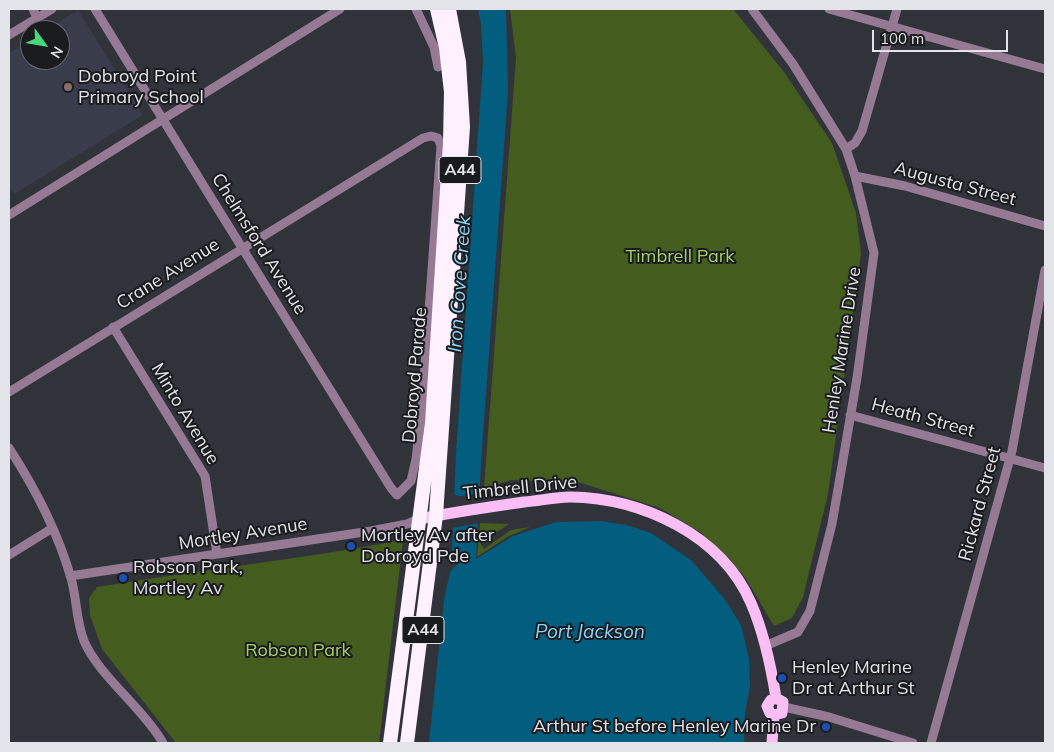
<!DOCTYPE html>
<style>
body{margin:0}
#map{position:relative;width:1054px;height:752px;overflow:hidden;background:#31333b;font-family:Mulish,sans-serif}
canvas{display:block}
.frame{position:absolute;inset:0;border:10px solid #e2e4e9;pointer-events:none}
.north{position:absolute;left:20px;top:20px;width:50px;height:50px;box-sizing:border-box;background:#1a1b1e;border:1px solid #6a6b6f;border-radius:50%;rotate:122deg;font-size:14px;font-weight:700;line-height:20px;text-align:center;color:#e2e4e9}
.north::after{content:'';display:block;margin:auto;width:18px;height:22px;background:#46d779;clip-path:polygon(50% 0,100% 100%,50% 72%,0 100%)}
.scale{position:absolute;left:872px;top:30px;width:136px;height:22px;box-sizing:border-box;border:2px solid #e2e4e9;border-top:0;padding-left:6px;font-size:15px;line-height:18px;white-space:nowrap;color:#e2e4e9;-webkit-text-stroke:4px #1a1b1e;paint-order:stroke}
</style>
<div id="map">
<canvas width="1054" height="752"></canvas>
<div class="frame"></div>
<div class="north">N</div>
<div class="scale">100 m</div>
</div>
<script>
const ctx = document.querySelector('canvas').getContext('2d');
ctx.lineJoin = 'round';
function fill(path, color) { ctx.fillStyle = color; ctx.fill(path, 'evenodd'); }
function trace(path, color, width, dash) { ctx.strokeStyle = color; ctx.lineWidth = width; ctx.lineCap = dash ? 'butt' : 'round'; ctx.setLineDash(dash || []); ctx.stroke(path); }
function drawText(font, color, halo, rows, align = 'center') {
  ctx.font = font + ' Mulish,sans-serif'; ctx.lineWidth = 4; ctx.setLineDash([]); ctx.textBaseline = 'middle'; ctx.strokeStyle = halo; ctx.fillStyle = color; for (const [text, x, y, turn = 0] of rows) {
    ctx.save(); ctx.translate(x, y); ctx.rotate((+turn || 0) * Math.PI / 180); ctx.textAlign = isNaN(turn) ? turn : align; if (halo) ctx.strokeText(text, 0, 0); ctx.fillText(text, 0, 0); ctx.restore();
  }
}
const built = new Path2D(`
 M78,10L143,115L14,194L9,185V53L30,40V60H60V30H46Z`);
const green = new Path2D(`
 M510,9H733L784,72L832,143L856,213L861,253L828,494L803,597L792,618L774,626L746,579L729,558L700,532L660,508L581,483L511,480L484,488L516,58Z
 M480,523L509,524L480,543L484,549L511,530L530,527L507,537L477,557Z
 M403,540L379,743H176L102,649L90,615L89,598L97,587C199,570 302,559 403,540Z`);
const water = new Path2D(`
 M478,9H506L508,92L481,463L476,559L513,536L556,522L601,521L626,525L651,533L691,560L724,598L741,625L749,658L750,686L745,713L744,743H429L444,600L450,572L459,562L452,550L456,453L483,62L481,24Z`);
const pier = new Path2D(`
 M482,493L480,523L451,528L452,495L461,496Z`);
const minor = new Path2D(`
 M33,9L37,18
 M416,9L434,47L438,67
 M752,9L793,64L846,149L855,176L874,253L857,378L838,489L832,524L810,611L798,632L765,646
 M829,9L1045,69
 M9,35L52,9
 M846,149L855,143L862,131L897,9
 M855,176L905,186L1045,226
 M9,215L340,9
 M113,327L205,476L217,554
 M9,392L423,138L431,136L438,138L441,146L422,407L416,459L411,481L397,495L391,488C292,329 193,169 95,9
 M850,415L1045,468
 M9,448C35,488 58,533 71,578C77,599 76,621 84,641C99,676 143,708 163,743
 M9,555L51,529
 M70,576L371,531L407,524L419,519
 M784,707L829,717L913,743
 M931,743L1012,451L1045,270`);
const major = new Path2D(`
 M419,519C454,512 489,507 524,502C539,501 555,497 570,497C641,498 721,534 751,603C764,633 771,666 776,698
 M774,715L782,713L783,702L776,698
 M774,715L770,713L767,706L771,700L776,698
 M772,743L774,715`);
const highway = new Path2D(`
 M390,743L432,422L450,143L451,92L446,48L437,9
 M407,743L436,515L463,127L459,62L449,9`);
const markers = [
 [68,87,5,"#8d6e63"],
 [351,546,5,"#1a4fb4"],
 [123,578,5,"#1a4fb4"],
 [782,678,5,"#1a4fb4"],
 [826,727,5,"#1a4fb4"]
];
const shields = [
 [460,170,42],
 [423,630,42]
];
const shieldNames = [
 ["A44",460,170],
 ["A44",423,630]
];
const poiNames = [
 ["Dobroyd Point",78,77],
 ["Primary School",78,98],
 ["Mortley Av after",361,536],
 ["Dobroyd Pde",361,557],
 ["Robson Park,",133,568],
 ["Mortley Av",133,589],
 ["Henley Marine",792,668],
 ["Dr at Arthur St",792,689],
 ["Arthur St before Henley Marine Dr",816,727,"right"]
];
const streetNames = [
 ["Augusta Street",955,184,15],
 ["Chelmsford Avenue",259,244,58],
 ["Crane Avenue",168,274,-32],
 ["Henley Marine Drive",842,350,-81],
 ["Dobroyd Parade",415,375,-85],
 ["Minto Avenue",185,414,59],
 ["Heath Street",923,418,15],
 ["Timbrell Drive",520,488,-6],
 ["Rickard Street",980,504,-75],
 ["Mortley Avenue",243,534,-9]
];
const parkNames = [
 ["Timbrell Park",680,257],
 ["Robson Park",298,651]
];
const waterNames = [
 ["Iron Cove Creek",460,284,-86],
 ["Port Jackson",590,632]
];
fill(built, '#393c4a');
fill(green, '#445d1f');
fill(water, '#025d7e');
fill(pier, '#31333b');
trace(minor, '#967a93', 9);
trace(major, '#f9bff4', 11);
trace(highway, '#fef0fc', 14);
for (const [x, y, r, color] of markers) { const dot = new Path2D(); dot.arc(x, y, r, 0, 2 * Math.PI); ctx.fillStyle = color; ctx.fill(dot); trace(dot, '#1a1b1e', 2); }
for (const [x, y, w] of shields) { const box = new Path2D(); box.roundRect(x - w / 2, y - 13.5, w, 27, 4); ctx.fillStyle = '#1a1b1e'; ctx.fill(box); trace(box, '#e2e4e9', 1); }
drawText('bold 16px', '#e2e4e9', null, shieldNames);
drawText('18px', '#e2e4e9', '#1a1b1e', poiNames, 'left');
drawText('18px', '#e2e4e9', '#1a1b1e', streetNames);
drawText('18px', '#a4d067', '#1a1b1e', parkNames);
drawText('italic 19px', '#8dd3f6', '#1a1b1e', waterNames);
</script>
